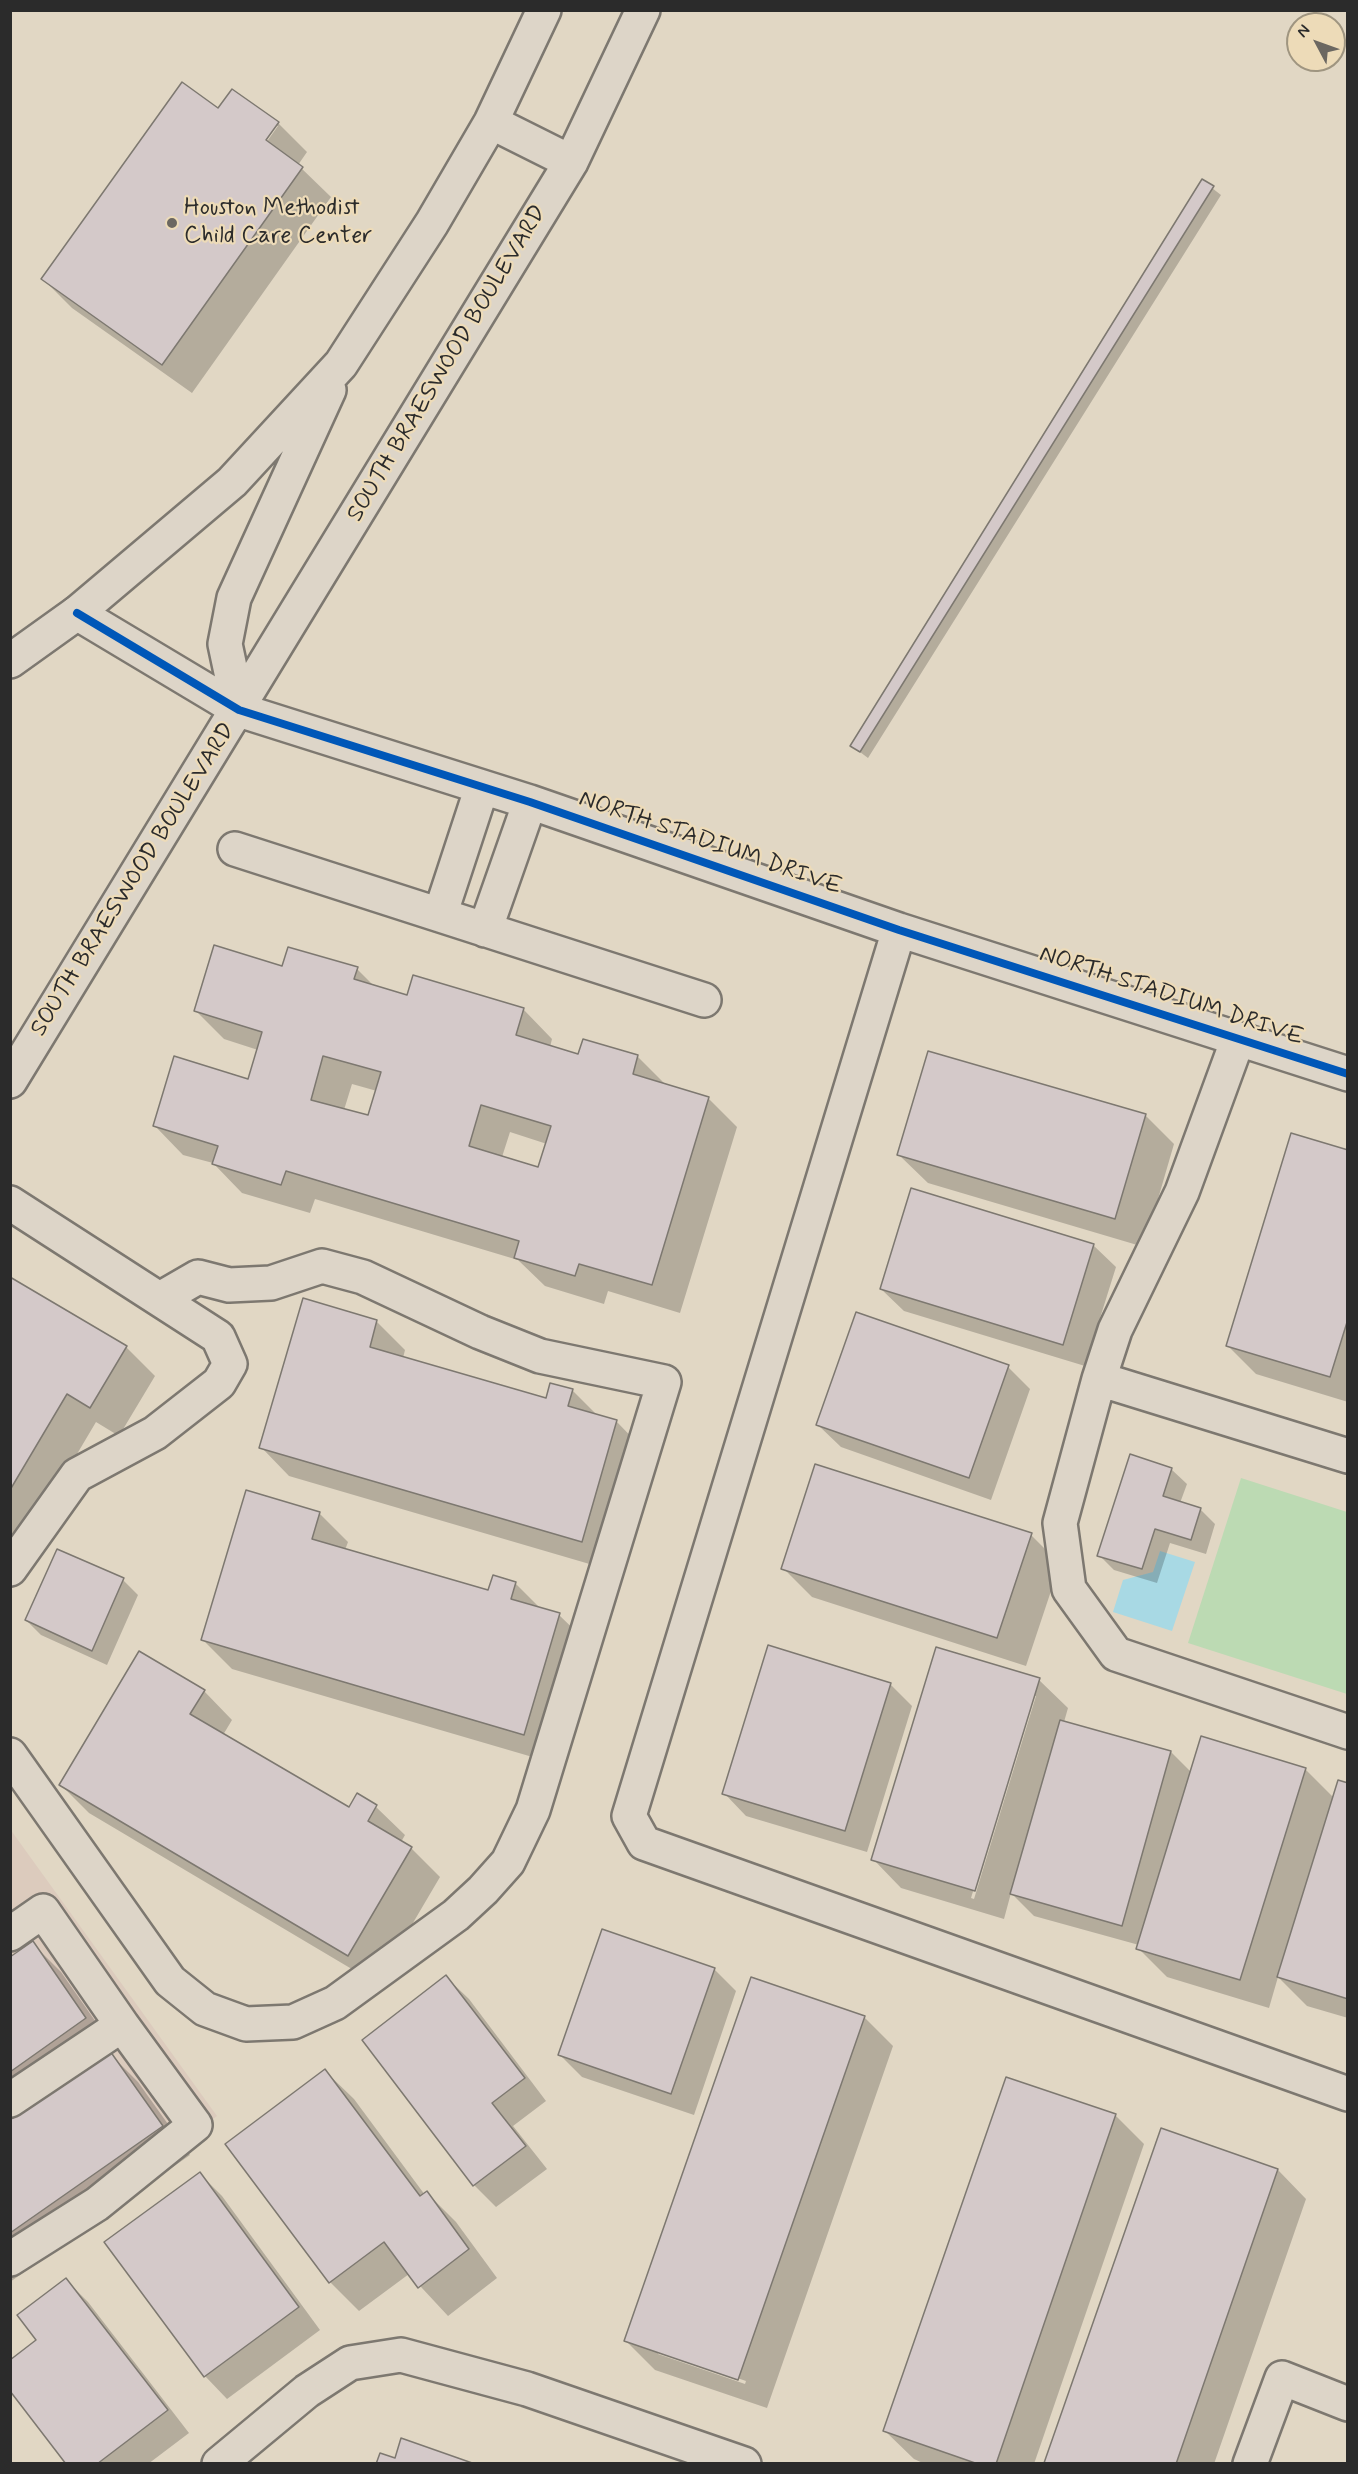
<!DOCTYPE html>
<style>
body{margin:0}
#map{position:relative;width:1358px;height:2474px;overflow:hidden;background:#e1d7c4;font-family:Mynerve,sans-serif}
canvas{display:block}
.frame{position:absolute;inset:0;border:12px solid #2b2b2b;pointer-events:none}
.north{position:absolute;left:1286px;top:12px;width:60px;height:60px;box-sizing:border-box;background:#eddbb8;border:2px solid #9f9580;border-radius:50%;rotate:311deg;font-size:16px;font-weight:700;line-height:24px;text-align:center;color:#2b2b2b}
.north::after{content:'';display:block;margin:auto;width:21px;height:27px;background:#6b6761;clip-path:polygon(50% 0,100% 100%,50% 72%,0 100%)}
</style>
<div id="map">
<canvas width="1358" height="2474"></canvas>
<div class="frame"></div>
<div class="north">N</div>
</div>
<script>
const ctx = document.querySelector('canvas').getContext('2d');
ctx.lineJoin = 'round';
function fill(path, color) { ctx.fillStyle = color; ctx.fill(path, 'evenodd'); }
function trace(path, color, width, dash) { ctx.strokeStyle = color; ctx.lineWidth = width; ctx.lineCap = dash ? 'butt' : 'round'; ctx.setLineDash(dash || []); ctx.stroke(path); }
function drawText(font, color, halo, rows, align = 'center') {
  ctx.font = font + ' Mynerve,sans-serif'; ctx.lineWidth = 4.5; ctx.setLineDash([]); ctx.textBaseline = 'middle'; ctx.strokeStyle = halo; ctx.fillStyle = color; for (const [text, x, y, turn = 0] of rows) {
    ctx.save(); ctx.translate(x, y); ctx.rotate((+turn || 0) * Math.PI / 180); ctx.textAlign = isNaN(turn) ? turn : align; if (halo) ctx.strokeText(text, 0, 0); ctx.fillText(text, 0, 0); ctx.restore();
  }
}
const built = new Path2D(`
 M10,1829L217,2116L11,2273H10Z`);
const green = new Path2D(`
 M1241,1478L1347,1512V1694L1188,1643Z`);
const water = new Path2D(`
 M1160,1551L1195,1562L1172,1631L1113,1612L1123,1580L1153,1572Z`);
const shadow = new Path2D(`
 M232,91L278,123L307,152L298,165L331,197L192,393L72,308L43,279L218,110ZM274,126H278L263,147L260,146Z
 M1203,181L1221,195L868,758L852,746Z
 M283,968L357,969L374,986L408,997L414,977L524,1010L552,1039L550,1047L579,1056H637L667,1086L708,1098L737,1127L680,1313L608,1291L604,1304L545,1286L518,1260L315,1199L310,1213L242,1193L213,1163L183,1155L155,1126L249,1080L258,1050L224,1039L195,1010ZM352,1084L377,1091L369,1117L344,1110ZM510,1132L547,1144L539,1168L502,1157Z
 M1145,1115L1174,1144L1144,1247L928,1183L899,1155Z
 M1348,1152V1402L1256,1374L1227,1345Z
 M1093,1245L1116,1267L1085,1366L904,1311L881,1289Z
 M10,1279L126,1347L155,1376L119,1436L96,1422L10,1567Z
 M376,1321L405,1350L403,1358L547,1400L572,1390L599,1417L617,1422L645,1451L610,1570L289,1476L261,1447Z
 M1008,1367L1030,1389L991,1500L841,1447L818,1425Z
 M1171,1469L1187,1484L1180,1503L1200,1509L1215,1524L1206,1554L1170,1543L1157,1583L1114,1570L1099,1555Z
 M319,1513L348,1542L345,1550L489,1592L515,1583L541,1609L559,1615L588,1643L553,1763L232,1669L203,1640Z
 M1031,1535L1060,1564L1026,1666L812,1597L783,1568Z
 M58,1551L123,1580L138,1595L107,1665L41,1635L26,1620Z
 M1039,1680L1068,1708L1064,1722L1171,1752L1192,1773L1305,1769L1334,1798L1348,1784V2018L1307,2006L1278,1977L1269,2008L1167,1977L1138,1948L1139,1945L1034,1916L1011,1893L1004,1919L901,1888L873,1859ZM1033,1696H1036L974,1899L971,1898Z
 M890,1684L912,1706L867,1852L746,1816L724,1793Z
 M204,1691L232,1720L223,1735L349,1809L357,1795L376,1807L405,1835L401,1842L411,1848L440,1877L377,1984L89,1813L61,1785Z
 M32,1943L61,1972L114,2048L108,2052L138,2082L190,2155L10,2282V1958Z
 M714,1969L736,1991L694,2115L582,2077L560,2055Z
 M446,1977L469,1999L546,2101L513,2126L547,2169L496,2207L474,2185L364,2040Z
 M864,2017L893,2046L767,2408L655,2370L626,2341ZM658,2351L746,2381L745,2384L658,2354Z
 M325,2071L354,2099L425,2195L427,2193L456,2222L497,2278L448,2316L409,2274L359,2311L330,2282L227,2144Z
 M1007,2079L1116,2116L1144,2144L1034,2464H925L914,2459L885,2431Z
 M1162,2130L1278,2170L1306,2199L1214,2464H1047Z
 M200,2174L222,2196L320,2330L227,2399L205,2376Z
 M66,2280L88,2302L189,2433L148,2464H68L38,2340Z`);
const building = new Path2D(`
 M182,82L218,108L232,89L279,122L266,140L303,167L162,365L41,279Z
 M1202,179L1214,186L860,752L850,746Z
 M214,945L282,966L288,947L358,967L354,979L407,995L413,975L524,1008L516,1035L578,1054L583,1039L638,1055L633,1074L709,1097L652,1285L579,1264L575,1276L514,1258L519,1241L286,1171L281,1185L212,1164L218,1146L153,1126L174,1056L248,1079L262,1032L194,1011ZM323,1056L381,1072L368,1115L311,1100ZM481,1105L551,1126L538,1167L469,1146Z
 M928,1051L1146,1114L1115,1219L897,1155Z
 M1291,1133L1348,1150V1319L1330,1377L1226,1346Z
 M911,1188L1094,1244L1063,1345L880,1289Z
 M10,1277L127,1346L90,1408L67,1394L10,1490Z
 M303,1298L377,1320L370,1347L546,1398L550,1383L573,1389L568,1406L617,1420L582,1542L259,1448Z
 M856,1312L1009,1365L969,1478L816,1425Z
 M1130,1454L1172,1468L1163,1496L1201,1508L1191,1540L1155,1529L1142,1569L1097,1556Z
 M815,1464L1032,1533L997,1638L781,1569Z
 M246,1490L320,1512L312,1539L488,1590L493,1575L516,1582L511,1599L560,1613L524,1735L201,1640Z
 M57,1549L124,1578L92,1651L25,1620Z
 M768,1645L891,1683L845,1831L722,1794Z
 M936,1647L1040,1678L975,1891L871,1860Z
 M139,1651L205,1690L190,1714L349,1807L357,1793L377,1805L368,1821L412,1847L348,1956L59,1785Z
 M1060,1720L1171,1751L1122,1926L1010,1894Z
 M1201,1736L1306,1768L1240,1980L1136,1949Z
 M1338,1780L1348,1783V1999L1277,1977Z
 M602,1929L715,1968L671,2094L558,2055Z
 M33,1941L86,2018L10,2072V1957Z
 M446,1975L525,2078L492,2103L526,2146L473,2186L362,2040Z
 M751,1977L865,2016L738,2380L624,2341Z
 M110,2051L163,2126L10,2233V2120Z
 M325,2069L420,2196L427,2191L469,2249L418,2288L384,2242L329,2283L225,2144Z
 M1006,2077L1116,2114L996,2464H978L883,2431Z
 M1161,2128L1278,2169L1176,2464L1044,2463Z
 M200,2172L299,2307L204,2377L104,2242Z
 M66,2278L168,2410L97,2464H66L10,2391V2360L36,2340L17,2315Z
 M401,2438L475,2464H376L380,2453L395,2458Z`);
const minor = new Path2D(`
 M77,613L239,710L530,802L899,930L1348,1074
 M235,849L704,1000
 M440,915L482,787
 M485,930L530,802
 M899,930L629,1816L644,1843L1348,2094
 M10,1203L218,1337L230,1364L219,1383L155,1433L77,1475L10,1569
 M1099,1379L1115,1330L1182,1192L1238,1039
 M1348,1456L1099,1379L1060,1523L1069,1589L1116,1654L1348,1732
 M10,1755L170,1981L205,2009L246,2024L293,2022L335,2003L456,1915L483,1890L508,1862L533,1810L664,1382L540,1356L480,1332L363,1277L322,1266L271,1283L229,1285L198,1277L160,1299
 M10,1934L43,1911L122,2025L10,2100
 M10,2259L97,2204L195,2125L122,2025
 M219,2464L307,2391L350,2363L401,2355L527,2389L744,2464
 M1250,2464L1282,2378L1348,2404`);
const major = new Path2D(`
 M491,122L571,162
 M10,661L77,613L232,482L341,364L432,223L491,122L544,10
 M239,710L225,644L234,598L329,390
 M10,1081L571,162L643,10`);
const cycleway = new Path2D(`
 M77,613L239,710L530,802L899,930L1348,1074`);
const markers = [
 [172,223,6,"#6b6761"]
];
const poiNames = [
 ["Houston Methodist",184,209],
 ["Child Care Center",184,237]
];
const streetNames = [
 ["SOUTH BRAESWOOD BOULEVARD",448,364,-59],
 ["NORTH STADIUM DRIVE",710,844,19],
 ["SOUTH BRAESWOOD BOULEVARD",134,880,-58],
 ["NORTH STADIUM DRIVE",1171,997,18]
];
fill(built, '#dccbbd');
fill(green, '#bcdab3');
fill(water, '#a8d9e4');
fill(shadow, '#0003');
fill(building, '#d4c9c9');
trace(building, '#7d7870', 1.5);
trace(minor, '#7d7870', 38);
trace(major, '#7d7870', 38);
trace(minor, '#ddd5c8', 33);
trace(major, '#ddd5c8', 33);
trace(cycleway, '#0057b8', 8);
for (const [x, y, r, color] of markers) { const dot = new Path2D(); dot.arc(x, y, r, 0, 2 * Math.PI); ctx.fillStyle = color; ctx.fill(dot); trace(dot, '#eddbb8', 2); }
drawText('24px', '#2b2b2b', '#eddbb8', poiNames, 'left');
drawText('24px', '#2b2b2b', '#eddbb8', streetNames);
</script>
